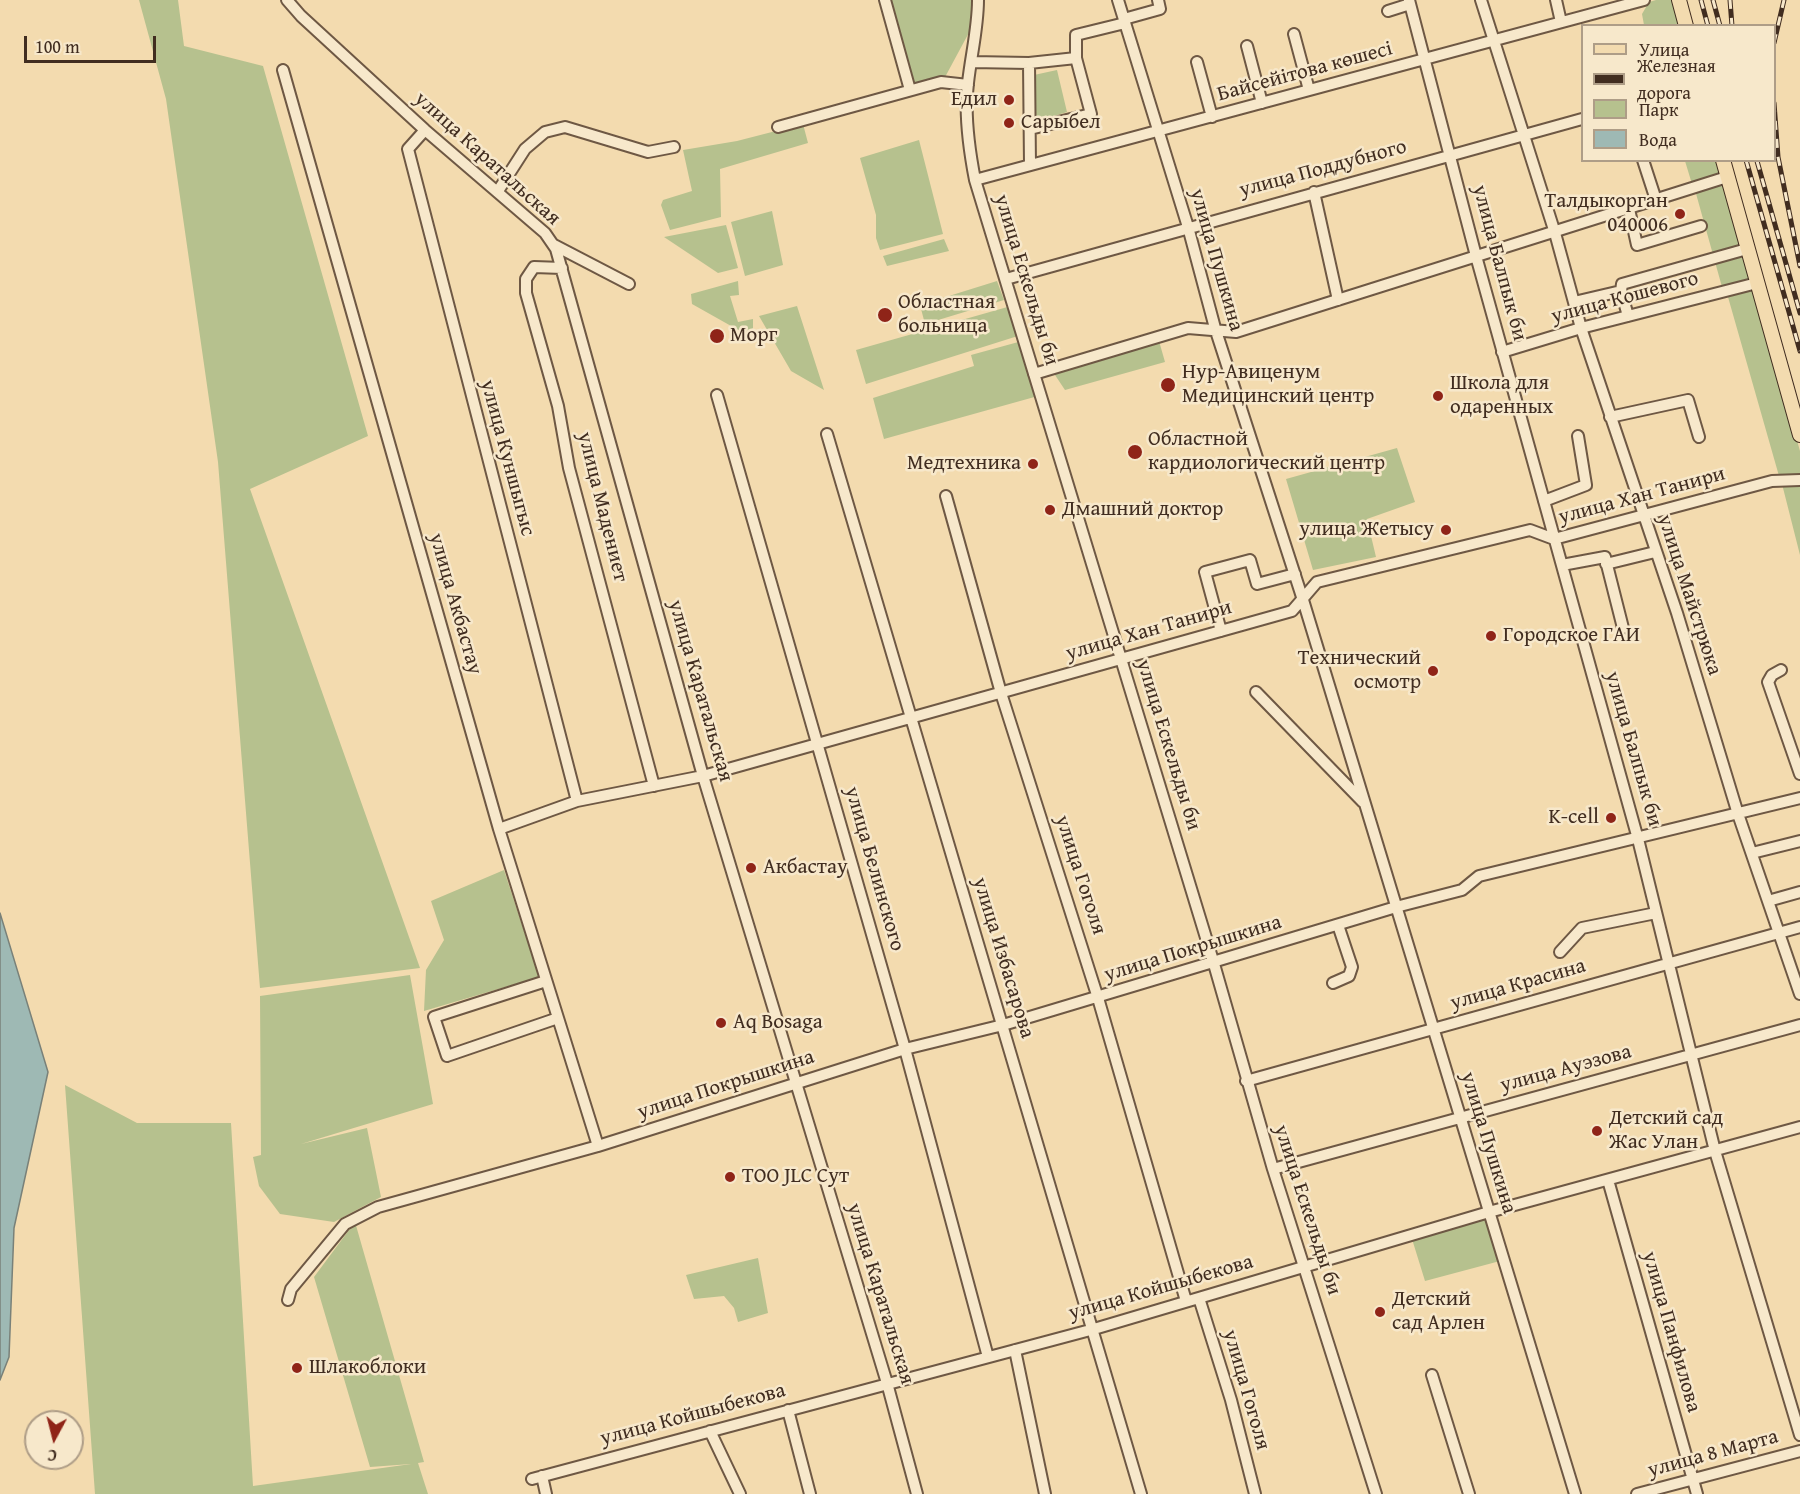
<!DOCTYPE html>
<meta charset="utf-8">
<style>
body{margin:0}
#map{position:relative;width:1800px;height:1494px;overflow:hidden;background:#f3dbaf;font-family:"Gentium Book Plus",serif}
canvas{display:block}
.legend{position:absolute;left:1581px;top:24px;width:195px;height:138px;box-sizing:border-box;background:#f7e8cb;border:2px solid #ae9d87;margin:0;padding:8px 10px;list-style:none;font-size:18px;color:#412d20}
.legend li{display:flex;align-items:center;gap:12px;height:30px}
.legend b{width:30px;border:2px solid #ae9d87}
.north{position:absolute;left:24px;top:1410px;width:60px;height:60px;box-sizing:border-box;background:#f7e8cb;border:2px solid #ae9d87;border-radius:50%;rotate:187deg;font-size:16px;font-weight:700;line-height:24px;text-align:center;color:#412d20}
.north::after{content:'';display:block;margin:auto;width:21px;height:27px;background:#8f2418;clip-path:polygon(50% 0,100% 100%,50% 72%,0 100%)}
.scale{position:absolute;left:24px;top:36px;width:132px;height:27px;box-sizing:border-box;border:3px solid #412d20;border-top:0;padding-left:8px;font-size:18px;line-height:21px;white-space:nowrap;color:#412d20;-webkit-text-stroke:4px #f7e8cb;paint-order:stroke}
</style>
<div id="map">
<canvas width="1800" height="1494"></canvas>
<ul class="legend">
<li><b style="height:8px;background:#f3dbaf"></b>Улица</li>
<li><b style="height:8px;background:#412d20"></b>Железная дорога</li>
<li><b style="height:16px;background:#b6c18e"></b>Парк</li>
<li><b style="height:16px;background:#9eb9b4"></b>Вода</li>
</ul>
<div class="north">С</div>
<div class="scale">100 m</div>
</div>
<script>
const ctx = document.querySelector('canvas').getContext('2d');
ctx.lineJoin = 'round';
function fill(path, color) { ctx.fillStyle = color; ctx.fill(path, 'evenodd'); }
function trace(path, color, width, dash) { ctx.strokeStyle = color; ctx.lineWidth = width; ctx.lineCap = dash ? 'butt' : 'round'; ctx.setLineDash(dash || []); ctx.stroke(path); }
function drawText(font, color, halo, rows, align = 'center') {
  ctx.font = font + ' "Gentium Book Plus",serif'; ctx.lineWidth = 5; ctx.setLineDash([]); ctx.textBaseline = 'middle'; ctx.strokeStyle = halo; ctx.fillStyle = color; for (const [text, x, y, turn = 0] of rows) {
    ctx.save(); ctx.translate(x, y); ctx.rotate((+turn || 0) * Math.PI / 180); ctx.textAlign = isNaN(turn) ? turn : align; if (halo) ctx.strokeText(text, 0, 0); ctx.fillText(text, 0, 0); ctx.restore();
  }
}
const green = new Path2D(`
 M139,0H178L184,46L263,66L368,436L250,489L420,968L260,988L218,462L166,99Z
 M885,0H974L972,27L944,79L912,87Z
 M1656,0H1676L1683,25H1644L1642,14L1649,2Z
 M1057,70L1067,112L1035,122L1034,75Z
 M803,124L808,143L720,169L721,217L670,230L661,205L663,200L692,191L683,150L737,141Z
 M919,140L943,234L880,250L876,238V215L860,158Z
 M1685,161H1720L1724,174L1692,184Z
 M1725,182L1753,282L1722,287L1695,190Z
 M772,211L783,265L745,276L731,222Z
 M726,225L738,268L718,273L664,237Z
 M944,239L949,251L887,266L883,256Z
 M738,281L739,295L730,296L738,322L753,319V328L749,333L740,331L692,304L691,294Z
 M997,281L1004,300L925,324L920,305Z
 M1754,290L1800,451V476H1779L1728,297Z
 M797,306L824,390L791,371L759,316Z
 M1011,306L1021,335L866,384L856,350Z
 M1022,341L1038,396L884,439L873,398L974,366L971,355Z
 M1159,341L1165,362L1065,390L1053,372Z
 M1397,448L1415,502L1367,519L1376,557L1313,570L1286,479Z
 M1782,484H1800V555Z
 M504,870L539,977L424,1011L426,970L444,940L431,901Z
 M410,975L433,1104L301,1144L367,1128L381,1197L334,1222L280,1214L259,1186L253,1157L261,1155L260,996Z
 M65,1085L137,1123H231L253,1486L411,1464L370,1467L314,1277L355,1222L424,1462L418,1463L428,1494H95Z
 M1485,1216L1500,1261L1425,1281L1412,1239Z
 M758,1258L768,1313L738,1322L734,1308L724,1296L694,1299L686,1275Z`);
const water = new Path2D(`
 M0,913L48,1072L14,1228L9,1357L0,1380Z`);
const minor = new Path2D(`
 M287,0L301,16L425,130L545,233L556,249L703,776L887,1383L917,1494
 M885,0L910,90
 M978,0C978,28 971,55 968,83C964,114 969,149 975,180L1214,964L1273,1169L1376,1494
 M1118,0L1188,227L1215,328L1303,600L1575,1494
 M1409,0L1476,256L1638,839L1715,1151L1800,1435
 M1481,0L1555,233L1581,328L1677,613L1738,814L1800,994
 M1556,0L1561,22
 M1388,11L1410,4
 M1124,19L1160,9L1158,0
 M1294,34L1309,90
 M1247,46L1262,103
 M1076,58V35L1125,23
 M972,62L1029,63L1030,165
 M1197,62L1212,117
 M1029,63L1076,58L1091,114L1030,129
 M283,70L499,829L598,1146
 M778,127L941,82L968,85
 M425,130L408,149L577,801
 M1643,160L1656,200
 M975,180L1644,0
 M498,191L525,149L545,132L565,127L648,152L674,147
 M1314,192L1338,300
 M1629,209L1637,245L1701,226
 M554,245L629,284
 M562,268L534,267L526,279V293L558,406L569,468L654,786
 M1006,279L1582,119
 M1621,291L1628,316
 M1574,302L1621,291L1622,284L1747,249
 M1502,352L1581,328L1757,283
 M1034,374L1188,328L1236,332L1727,177
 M717,395L905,1049L988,1357
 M1610,417L1688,400L1699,437
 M827,434L1141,1494
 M946,496L1001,693L1098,998L1186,1301
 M1544,501L1586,485L1578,436
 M1606,564L1655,552
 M1562,565L1605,557L1623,628
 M1221,631L1205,572L1250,560L1257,584L1295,574
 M1781,670L1772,675L1768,682L1800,774
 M1256,692L1363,802
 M499,829L577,801L703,776L1292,611L1317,582L1530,530L1554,539L1772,481L1800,480
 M1752,853L1800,841
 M1768,901L1800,892
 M1560,952L1582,928L1656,913
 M546,981L434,1017L447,1056L558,1018
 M1333,983L1349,976L1352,967L1338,925
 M1246,1081L1800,927
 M1273,1169L1800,1025
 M1608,1180L1697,1494
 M1199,1298L1231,1400L1255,1494
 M288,1300L291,1289L345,1224L378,1207L598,1146L905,1049L1003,1025L1396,907L1462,890L1479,876L1800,798
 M1015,1350L1045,1494
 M1432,1375L1469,1494
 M788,1410L810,1494
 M710,1431L740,1494
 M542,1476L546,1494
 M532,1479L1094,1329L1489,1212L1800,1127
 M1637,1494L1800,1451`);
const major = new Path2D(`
 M1679,0L1686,26
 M1723,160L1800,435`);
const rail = new Path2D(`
 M1701,0L1708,26
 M1713,0L1720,26
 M1730,0L1732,26
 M1774,43L1784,0
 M1774,103L1778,157L1800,266
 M1746,160L1800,351
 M1757,161L1800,313`);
const markers = [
 [1009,100,6,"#8f2418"],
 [1009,123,6,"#8f2418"],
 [1680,214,6,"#8f2418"],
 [885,315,8,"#8f2418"],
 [717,336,8,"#8f2418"],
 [1168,385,8,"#8f2418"],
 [1438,396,6,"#8f2418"],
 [1135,452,8,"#8f2418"],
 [1033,464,6,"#8f2418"],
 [1050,510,6,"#8f2418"],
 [1446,530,6,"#8f2418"],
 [1491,636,6,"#8f2418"],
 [1433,671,6,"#8f2418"],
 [1611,818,6,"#8f2418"],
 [751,868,6,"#8f2418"],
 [721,1023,6,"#8f2418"],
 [1597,1131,6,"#8f2418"],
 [730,1177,6,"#8f2418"],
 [1380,1312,6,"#8f2418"],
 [297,1368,6,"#8f2418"]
];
const streetNames = [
 ["Байсейітова көшесі",1305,72,-15],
 ["улица Каратальская",487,159,42],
 ["улица Поддубного",1323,169,-15],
 ["улица Пушкина",1216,260,74],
 ["улица Балпык би",1499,263,75],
 ["улица Ескельды би",1026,280,73],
 ["улица Кошевого",1625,298,-15],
 ["улица Куншыгыс",507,458,75],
 ["улица Хан Танири",1642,496,-15],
 ["улица Мадениет",602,507,76],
 ["улица Майстрюка",1689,595,72],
 ["улица Акбастау",455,604,74],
 ["улица Хан Танири",1149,631,-16],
 ["улица Каратальская",700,691,74],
 ["улица Ескельды би",1168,745,73],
 ["улица Балпык би",1633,749,74],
 ["улица Белинского",874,869,74],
 ["улица Гоголя",1080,875,72],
 ["улица Покрышкина",1193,949,-17],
 ["улица Избасарова",1003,958,73],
 ["улица Красина",1518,985,-16],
 ["улица Ауэзова",1566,1069,-15],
 ["улица Покрышкина",726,1085,-18],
 ["улица Пушкина",1488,1143,73],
 ["улица Ескельды би",1307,1210,72],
 ["улица Койшыбекова",1161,1288,-16],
 ["улица Каратальская",880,1294,73],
 ["улица Панфилова",1671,1332,74],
 ["улица Гоголя",1246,1390,74],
 ["улица Койшыбекова",693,1415,-15],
 ["улица 8 Марта",1713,1454,-15]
];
const poiNames = [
 ["Едил",997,100,"right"],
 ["Сарыбел",1021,123],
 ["Талдыкорган",1668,202,"right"],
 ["040006",1668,226,"right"],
 ["Областная",898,303],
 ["больница",898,327],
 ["Морг",730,336],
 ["Нур-Авиценум",1182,373],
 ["Медицинский центр",1182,397],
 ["Школа для",1450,384],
 ["одаренных",1450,408],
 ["Областной",1148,440],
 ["кардиологический центр",1148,464],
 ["Медтехника",1021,464,"right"],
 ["Дмашний доктор",1062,510],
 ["улица Жетысу",1434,530,"right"],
 ["Городское ГАИ",1503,636],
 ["Технический",1421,659,"right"],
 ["осмотр",1421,683,"right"],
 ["K-cell",1599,818,"right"],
 ["Акбастау",763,868],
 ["Aq Bosaga",733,1023],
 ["Детский сад",1609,1119],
 ["Жас Улан",1609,1143],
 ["ТОО JLC Сут",742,1177],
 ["Детский",1392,1300],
 ["сад Арлен",1392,1324],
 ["Шлакоблоки",309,1368]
];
fill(green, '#b6c18e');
fill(water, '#9eb9b4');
trace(water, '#798179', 1.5);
trace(minor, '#6e5844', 14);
trace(major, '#412d20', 16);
trace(minor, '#f7e8cb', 10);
trace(major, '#f3dbaf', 14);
trace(rail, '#412d20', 5);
trace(rail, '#f7e8cb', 3, [9]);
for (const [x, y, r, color] of markers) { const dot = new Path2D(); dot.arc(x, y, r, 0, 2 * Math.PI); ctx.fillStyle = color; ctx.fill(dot); trace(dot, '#f7e8cb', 2); }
drawText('21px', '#412d20', '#f7e8cb', streetNames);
drawText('21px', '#412d20', '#f7e8cb', poiNames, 'left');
</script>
